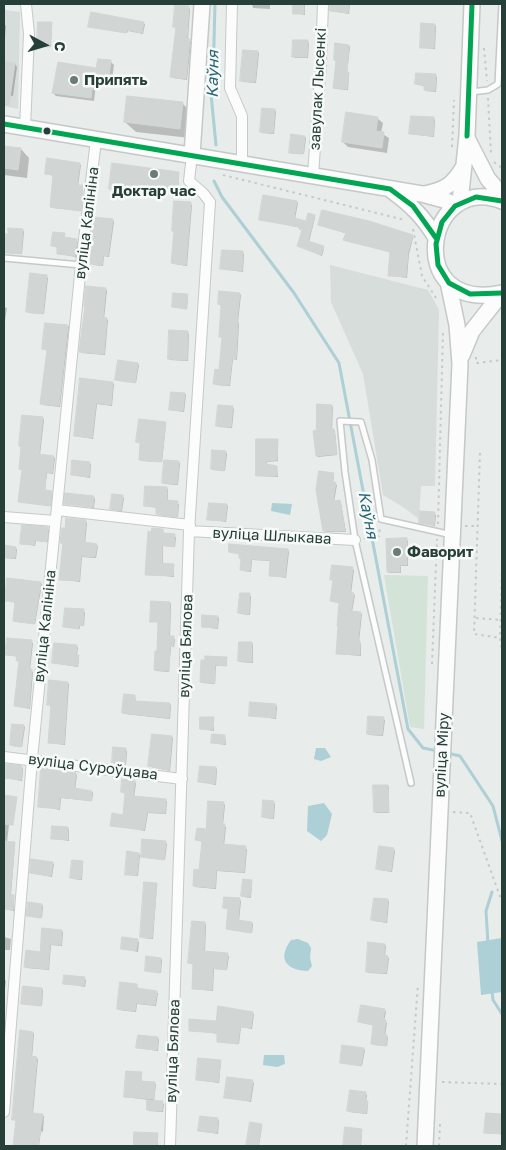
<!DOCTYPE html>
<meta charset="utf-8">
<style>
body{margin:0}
#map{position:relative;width:506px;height:1150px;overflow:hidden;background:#e8ecea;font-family:"Golos Text",sans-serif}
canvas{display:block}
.frame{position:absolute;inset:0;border:5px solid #273f39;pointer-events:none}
.north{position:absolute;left:20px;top:20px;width:50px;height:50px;-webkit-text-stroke:4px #f7faf9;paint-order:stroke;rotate:96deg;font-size:14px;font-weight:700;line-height:20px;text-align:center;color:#273f39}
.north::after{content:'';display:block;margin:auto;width:18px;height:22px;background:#273f39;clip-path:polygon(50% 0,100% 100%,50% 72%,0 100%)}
</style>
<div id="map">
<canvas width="506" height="1150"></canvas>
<div class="frame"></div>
<div class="north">С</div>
</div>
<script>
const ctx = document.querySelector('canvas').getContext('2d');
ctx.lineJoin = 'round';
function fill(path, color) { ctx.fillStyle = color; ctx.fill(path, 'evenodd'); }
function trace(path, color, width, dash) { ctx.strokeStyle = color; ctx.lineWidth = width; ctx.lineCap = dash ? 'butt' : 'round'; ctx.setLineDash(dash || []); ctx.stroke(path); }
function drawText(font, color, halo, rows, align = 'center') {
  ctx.font = font + ' "Golos Text",sans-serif'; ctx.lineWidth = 5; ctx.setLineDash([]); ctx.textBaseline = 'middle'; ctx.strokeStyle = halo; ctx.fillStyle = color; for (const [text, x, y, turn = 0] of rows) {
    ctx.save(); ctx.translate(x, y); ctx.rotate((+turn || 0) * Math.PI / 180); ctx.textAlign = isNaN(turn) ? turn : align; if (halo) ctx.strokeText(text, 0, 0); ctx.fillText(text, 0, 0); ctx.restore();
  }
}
const built = new Path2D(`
 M4,10L20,12L18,109L4,106Z
 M330,265L428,290L439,310L435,486H421L419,519L403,507L383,495L363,374L331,302Z`);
const green = new Path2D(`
 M384,575L428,576L424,729L410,727Z`);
const water = new Path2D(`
 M272,503L292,504L290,515L271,511Z
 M316,748H325L331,757L321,761L314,759Z
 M324,803L332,814L327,835L321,841L307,831L308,806Z
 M502,938V992L481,995L477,942Z
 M298,939L308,943L311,948L310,958L312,966L308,971C286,970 277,959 291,940Z
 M264,1055H284L285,1064L277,1067L263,1065Z`);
const shadow = new Path2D(`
 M252,4H270V9L253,8Z
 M294,4H305V15L294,13Z
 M337,4H350L349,14L338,12L336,11Z
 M189,8L190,9L188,40L191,42L187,80L173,78L171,77L177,28L174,27Z
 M143,23L145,24L143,34L128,31L127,33L90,26Z
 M4,24L6,26L5,37H4Z
 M51,24L52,25L51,47H39L38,45Z
 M435,25L436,26L435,49L423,48L421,47Z
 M308,42L309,43L308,58H295L293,56Z
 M349,46L350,47L347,73L349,75L348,90L336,89L334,88L336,61L335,60Z
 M257,52L259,53L256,83L243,82L242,80Z
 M111,62L114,65L111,86L96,84L94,101L56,96L53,93Z
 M4,63L15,64L17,67L13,96L4,94Z
 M417,74L436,76L437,77L436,92L426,91L425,86L418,85L416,84Z
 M182,103L193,114L190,138L136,132L125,122Z
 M275,110L276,112L274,134L262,133L261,131Z
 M377,118L383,123L381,133L389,138L387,153L348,147L343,142Z
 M434,119L435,120L434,137L411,134Z
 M304,137L306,138L304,154H292L291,152Z
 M4,147L21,149L29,158L27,178L4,175Z
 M79,164L81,165L78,186L83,188L81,211L53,208L51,207L54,176L46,174Z
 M178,173L179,175L178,192L137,195L110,189Z
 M297,202L298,203L295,219L307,222L314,216L315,218L309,242L324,249L322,256L298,246L302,230L301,228L260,219Z
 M190,204L192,205L187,266L174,264L172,263Z
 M113,220L114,222L109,257L104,256L103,266L93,265L90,257Z
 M319,225L412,236L413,238L409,254L407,278L389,275L391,252L346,241L345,240L348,234Z
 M23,230L24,232L22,254L4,253V235L9,236Z
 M64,235L65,239L78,242L76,257L59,254V248L53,246Z
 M243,253L244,254L243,272L221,269Z
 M47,277L48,278L44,314L29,313L27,311Z
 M106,289L107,291L104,319L108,320L105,355L82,353L81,352Z
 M239,294L241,295L238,322L239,324L237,360L233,359L230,386L216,385L215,383L220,371L223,338L220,336L222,305L219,304Z
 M187,296L188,297L187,309L173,307Z
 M4,307L7,308L5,321H4Z
 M68,326L69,327L60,407L43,405L42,404L49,351L44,349Z
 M188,333L189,334L188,361L170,360L169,359Z
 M137,364L139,365L136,383L116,379Z
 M81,380L114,384L112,406L97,404L93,439L76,436Z
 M185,394L186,395L184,412L172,410L171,409Z
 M332,406L333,407L332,430L335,431L337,455L318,457L317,456V431Z
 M232,407L234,409L232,428L219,427L218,425Z
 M43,418L44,420L40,455L55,458L53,474L47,473L45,491L52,494L51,506L19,501L23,470L20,469Z
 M165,423L166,425L162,462L141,461L140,459L141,443L137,442Z
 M277,440L278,442V461L267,462V466L277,467L278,477L259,476L257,475Z
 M226,452L227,454L225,471L213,470L212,469Z
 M178,462L180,463L178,485L165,484L163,482Z
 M89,463L91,464L90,478L72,475Z
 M333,475L334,476L333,483L337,485L334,502H340L341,503L346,532H326L325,531Z
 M167,488L168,490V502L179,504L178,517L159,515L158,508L145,506Z
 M122,496L124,498L122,511L113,510L111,508Z
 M94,498L95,499L94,508L66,503Z
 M226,505L228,506L226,522L209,519Z
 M434,513L436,515L435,526L420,523Z
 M67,519L86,521L87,523L85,544L98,546L96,558L82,557L80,582L60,579L63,544L62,543Z
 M48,529L49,530L48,542L36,541L35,546L21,543Z
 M163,530L164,534L176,537L175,547L163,546V565L174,567V577L147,574Z
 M406,539L408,541V566H401V573H390L388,572Z
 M4,547L17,549L16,559L4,558Z
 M288,550L289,552L286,578L270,575L272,561L252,560L251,572L243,571L240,554L230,552Z
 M352,569L354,570L351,594L355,595L352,612L362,614L359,642L361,644V656L338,654L340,603L332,601L333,581L332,579Z
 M40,583L42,584L35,624L16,622L14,621L16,603L6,600Z
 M249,595L251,596L250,615L241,614L239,613Z
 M170,603L171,604L170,637L175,639L174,647L171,646L169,672L156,671L155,670L158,652L160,623L151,621Z
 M67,609L85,612L84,626H80V629L65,626Z
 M217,617L219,618L218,629L203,627Z
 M8,639L33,643L30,670L33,672L30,709L15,706L20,662L17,660L18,657L6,654Z
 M252,643L253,645V663L240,662L239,661Z
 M76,646L78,647L77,656L79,658L78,667L53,663Z
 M226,658L227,666H216L215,684L203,683L201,682L206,662Z
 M68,683L69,684L65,745L50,743L49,742L52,706L49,705Z
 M135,696L136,702L170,704L171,705L170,719L125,714L123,713Z
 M276,705L277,707L276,719L250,715Z
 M213,718L214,720V731L201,729Z
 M383,719L385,720L383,736L369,735L368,734Z
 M23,726L25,727L22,747L12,746L11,745Z
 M225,736L226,745L212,743Z
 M171,737L173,738L170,771L151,767L149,766Z
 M125,749L127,751L126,766L115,764L114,763Z
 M22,767L23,769L22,781L6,778Z
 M216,768L217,769L216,785L200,782Z
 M75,774L77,775L75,790L92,792L93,793L92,801L61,798L60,810L39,806Z
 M134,781L136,783L134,798L167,801L166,814L148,813L145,831L112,825L124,816L126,793L122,792Z
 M388,786L389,787V813H376L375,812Z
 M4,796L15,798L12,825H9L7,843L15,845L11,895L14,897V911L4,909Z
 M223,803L225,805L223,825L226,827L224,846L247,849L245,873L217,871L216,889L195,887L194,886L201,871L203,842L197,840L207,830Z
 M274,803L275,804L274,819L265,818L263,817Z
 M68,828L69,830V841L52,838Z
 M165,842L167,844L165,860L142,857Z
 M393,849L395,851L392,872L379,870L378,869Z
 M138,854L140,855L138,876L128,875L126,874Z
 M82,862L83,864L82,880L73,879L72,878Z
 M52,863L54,864L52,877L31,873Z
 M251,881L252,883L251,898L244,897L242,895Z
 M156,884L157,885L153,939L143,938L142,937Z
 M240,900L241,901L239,921L252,923L253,924L252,933L227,929L230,909L224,908Z
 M388,900L389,902L387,923L374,921L372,920Z
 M42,905L43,906L42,918L28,915Z
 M205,923L206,925L205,952L229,956L227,970L214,969L213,991L194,989V964L189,963Z
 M62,931L63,932L62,946L51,945L49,970L27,968L26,967Z
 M4,937L11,939L10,950H4Z
 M137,941L139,942L138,952L122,948Z
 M384,945L386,946L385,957L389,958L387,974L369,973L367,971Z
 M161,959L162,960L161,973L146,970Z
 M4,979L6,981L4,997Z
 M85,979L86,980L85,987L64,983Z
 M137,985L138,990L158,993L156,1006L137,1004L136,1012L119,1010L118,1009Z
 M42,989L43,991L42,1006L22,1003Z
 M384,1010L386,1012L384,1021L387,1023L385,1036L388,1037L387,1046L374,1045L372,1043L374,1025L359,1022Z
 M252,1013L254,1014L252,1029L241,1027L239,1044L219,1042L218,1041L219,1034L190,1030Z
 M33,1033L34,1034L32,1058L38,1059L33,1114L44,1116L43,1132L41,1131L39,1146H14L17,1121L13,1119Z
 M157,1038L159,1039L158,1051L138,1048Z
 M363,1049L365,1050L362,1066L341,1062Z
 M220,1061L221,1062L219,1083L197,1080Z
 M141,1073L142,1082L156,1084L154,1102L164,1104L163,1112L149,1111L148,1110L149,1100L125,1097Z
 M252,1082L254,1083L251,1102L226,1097Z
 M366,1094L367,1095L366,1102L368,1104L367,1114L349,1112L348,1110Z
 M218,1119L219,1121L218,1134L199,1131Z
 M251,1124L262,1127L259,1146H248Z
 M346,1129L362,1132L361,1146H344Z
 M136,1133L157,1134L158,1136V1146H135Z`);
const stream = new Path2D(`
 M215,4L213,80L211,94L216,145
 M214,181L222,197L294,293L339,363L408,729L423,748L438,751
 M447,753L460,756L493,806L502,841
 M488,944L486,911L492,892
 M492,990L493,1000L502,1014`);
const building = new Path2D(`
 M293,4H304V14H293Z
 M330,4H349L348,13L330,11Z
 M175,5L189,6L187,39H190L186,79L170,77L176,27H173Z
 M91,12L144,22L142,33L127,30L126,33L88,27Z
 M38,22H52L50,47L37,46Z
 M421,23L435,24L434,48H420Z
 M293,40H308L307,57H292Z
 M335,43L349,45L347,72H349L347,89L333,88L336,61L334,60Z
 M243,50L258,51L255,82L240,81Z
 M98,59L111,60L108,84L93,82L91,98L52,93L58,62L96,68Z
 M4,62L15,63L9,105H4Z
 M416,73L436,74L435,91L424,90V85L415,84Z
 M127,96L183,102L180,129L124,122Z
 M262,108L275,109L273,133L260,132Z
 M346,112L378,117L376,131L384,132L382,148L342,142Z
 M411,116L434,117L433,136L409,134Z
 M291,134L305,136L303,154L289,153Z
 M4,146L21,148L18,170L4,168Z
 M47,158L80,163L77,185H83L80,211L50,207L53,175L45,174Z
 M112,163L179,172L177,191L134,194L109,189Z
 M263,195L297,201L294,218L306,221L308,213L315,215L308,241L324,246L321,255L297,246L302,230L299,229L300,227L259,220Z
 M174,201L191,202L186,265L171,263L174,232L172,231Z
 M322,210L369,221L413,235L408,252L406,277L388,276L390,252L343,240L346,233L318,225Z
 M94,217L113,219L108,256H103L102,265L90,264L91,258H89Z
 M8,228L23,229L21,254L4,252V234H8Z
 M53,232L65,233L64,237L77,239L75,256L57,254V247L51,246Z
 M222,250L243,251L242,271L220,269Z
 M30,273L47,275L43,314L26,312Z
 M86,286L106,288L103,317L107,318L104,354L79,352L85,306H84Z
 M219,291L240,293L237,321H238L236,359H232L229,385L213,384L215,369L219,370L222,337H219L221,305L218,304Z
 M173,293L188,294L186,309L172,307Z
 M45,323L68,325L59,406L40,404L47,350L42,349Z
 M169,330L188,331L187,360L168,359Z
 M118,360L138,363L135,383L115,380Z
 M80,378L113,382L111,405L96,403L92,438L74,436Z
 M171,392L185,393L183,411L169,410Z
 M317,404L332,405L331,429H334L337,454L316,456L313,431L316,430Z
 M218,405L233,406L231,427L216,426Z
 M22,415L43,417L39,454L54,456L52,473L46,472L45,490L52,491L50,506L18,502L22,470L19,469L21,447L19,446Z
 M139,419L166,422L161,462L139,460L140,443L136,442Z
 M256,439H278L277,460L266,461V464L277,466V476H256Z
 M212,450L226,451L224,471L211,469Z
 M72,460L90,462L89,477L71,475Z
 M164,460L179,461L177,484L162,483Z
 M319,471L334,473L332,482H336L333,501L340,500L345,531H323L316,490Z
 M145,486L167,487V500L178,501L177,517L156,514V507L144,506Z
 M65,493L94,496L93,507L64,504Z
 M112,494L123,495L121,510L110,509Z
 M209,503L227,504L225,521L207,520Z
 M420,511L435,512L434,525L419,523Z
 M66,518L86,520L84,542L97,544L95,557L81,556L79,581L59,580L63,543H60L62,528H65Z
 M22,525L48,527L47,542L35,540L34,545L20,544Z
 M152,528L163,529V533L175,534L174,547L162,545V563L174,564L173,576L145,575L148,531L151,532Z
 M407,538V565H400V572H387L386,539Z
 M229,544L288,549L285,577L269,576L270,560L251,559L250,571L240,570L241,559L239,558V554L229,552Z
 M4,545L16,547L15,558L4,557Z
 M332,565L353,567L350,592L354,593L351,611L361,612L358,641H360V655L336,654L338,627L337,626L339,603L330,601L333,580H330Z
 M7,578L41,582L34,624L13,621L15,602L5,601Z
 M240,593H250L249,614L238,613Z
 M151,601L170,602L169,636H174L173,646H170L169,671L154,670L155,651H157L158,622H150Z
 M65,608L84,609L83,626L79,625V629L63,627Z
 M202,615L218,616L217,628L202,627Z
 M7,638L32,640L29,669H32L29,708L14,706L19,661H16L17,656L5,655Z
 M239,642H252V662L238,661Z
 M54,643L77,645L76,655H79L77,666L52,663Z
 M205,656L227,657L226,666L215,665V683L200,682L201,660H205Z
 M49,680L68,682L64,744L48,743L51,705H47Z
 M124,694L135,695V701L170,703L169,718L122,713Z
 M250,702L276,704L275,718L249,716Z
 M368,716L384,717L382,735L367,734Z
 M200,717H214L213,730L200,729Z
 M12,724L24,725L21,747L10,745Z
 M152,734L172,736L169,770L148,766Z
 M212,734L225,735V744L211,743Z
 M113,747L126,748L125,765L112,763Z
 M6,764L22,766L21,780L4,778Z
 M200,766L216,767L215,784L198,782Z
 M41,768L76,773L74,788L92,791L91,801L60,797L59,809L38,807Z
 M122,779L135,780L133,796L166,799L165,813L147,812L144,830L110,826L112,813L123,815L125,793L121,792Z
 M373,785H388L389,812H374Z
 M4,795L17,797L13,825L4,824Z
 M263,800L274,801L273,818L262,817Z
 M208,801L224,802L222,824H225L223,844L246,846L244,872L216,870L215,888L193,886L194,869L199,870L202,841L195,840L197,828L206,829Z
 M52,826L68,827V840L51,839Z
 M142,839L166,841L164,860L141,857Z
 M4,841L15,842L10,894L14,895L13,910L4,909Z
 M379,846L394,848L391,871L376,869Z
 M127,851L139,853L137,875H125Z
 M31,859L53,862L51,876L30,873Z
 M72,860L83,861L81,879L70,878Z
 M243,879L252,880L250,897L241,896Z
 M144,882L157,883L152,938L140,937Z
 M224,897L240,898L238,920L252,922L251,933L226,929L228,909L223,908Z
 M374,898L388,899L386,922L371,920Z
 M28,902L42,904L41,918L26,916Z
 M192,921L205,922L204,951L228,953L226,970L213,968L212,990L192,989L193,964L188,963Z
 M42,928L62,930L61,945L50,944L48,969L24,967L26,950L40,952Z
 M122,937L138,939L136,951L121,949Z
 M368,942L385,944L384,955L388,956L386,973L366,972Z
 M146,956L161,958L160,973L145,971Z
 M64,975L85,977L84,986L63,984Z
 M120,982L137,984V988L157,991L155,1005L136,1003L135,1011L117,1009Z
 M23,986L42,988L41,1006L21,1004Z
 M361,1005L385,1009L383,1020H386L384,1034L387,1035L386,1046L371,1044L373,1025L358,1022Z
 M218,1006L253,1012L251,1028L240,1027L238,1044L217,1042V1033L189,1031V1019L216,1021Z
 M20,1030L33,1032L31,1056L37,1057L32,1113L43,1114L38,1146H13L16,1120H12Z
 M138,1035L158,1037L157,1050L136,1048Z
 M342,1045L364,1048L361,1066L340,1063Z
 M198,1058L221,1060L218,1082L196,1080Z
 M126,1071L142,1072L141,1081L155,1082L154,1099L124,1097Z
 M227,1077L253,1080L250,1101L224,1098Z
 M350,1090L366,1092L365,1101H368L366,1113L347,1111Z
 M147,1100L163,1101L162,1111L147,1110Z
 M486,1113L502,1114V1134L484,1133Z
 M200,1116L218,1118L217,1133L198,1131Z
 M250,1122L262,1124L258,1146H246Z
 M345,1127L362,1129L360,1146H343Z
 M134,1132L158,1133L157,1146H134Z`);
const path = new Path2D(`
 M484,48L487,81
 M488,98L491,154
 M452,147L454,100
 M494,162L502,168
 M223,175L405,220
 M413,229L422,276L438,301
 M476,357V363L502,360
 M480,453L474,634L502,638
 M438,524L443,332
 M465,526H478
 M364,539L379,536L380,526
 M502,567L500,638L502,651
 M476,618L502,620
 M432,664L437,539
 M453,812L470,813L502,902
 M442,1082L502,1084
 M406,1146L418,984
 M439,1146L440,1124`);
const lane = new Path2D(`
 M471,92L488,90L498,84L502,4
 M4,258L81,265
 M411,783L355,540L345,472L340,421L361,422L372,460L381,519L452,535`);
const street = new Path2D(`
 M232,4L230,88L242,116V164
 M25,128L29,34L26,4
 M313,175L321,62L323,4
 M57,510L190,525
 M4,517L55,521
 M189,531L355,540
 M4,757L182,779
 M4,1112L32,759L81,265L96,140
 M170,1146L189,531L210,202L203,193L189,181L192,155`);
const secondary = new Path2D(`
 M4,124L422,194L444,200L456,205
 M468,140L488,179L502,195
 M192,155L202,4
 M391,190C411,205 423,216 436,238
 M424,194C445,190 453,185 464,166
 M502,201C425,171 402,314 502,293
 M460,202L467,136L472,4
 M462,355L472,331L502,293
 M425,1146L460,364L457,325L448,282`);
const bus1 = new Path2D(`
 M4,124L390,189L413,206L436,238
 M467,136L472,4
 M502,201L476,197L455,206L442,222L436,244L438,265L449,283L470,294L502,293`);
const markers = [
 [74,80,5,"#6b7c77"],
 [47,131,4.5,"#273f39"],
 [154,174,5,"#6b7c77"],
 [397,552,5,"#6b7c77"]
];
const poiNames = [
 ["Припять",84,80],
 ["Доктар час",154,191,"center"],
 ["Фаворит",407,552]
];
const streetNames = [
 ["завулак Лысенкі",318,89,-87],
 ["вуліца Калініна",87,223,-83],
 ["вуліца Шлыкава",272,536,3],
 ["вуліца Калініна",45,626,-84],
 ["вуліца Бялова",186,646,-88],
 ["вуліца Міру",442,755,-87],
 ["вуліца Суроўцава",93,767,7],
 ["вуліца Бялова",173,1051,-88]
];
const waterNames = [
 ["Каўня",213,74,-89],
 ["Каўня",368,515,79]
];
fill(built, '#d7ddda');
fill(green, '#d3e3d8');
fill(water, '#adcfd6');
fill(shadow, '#0003');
trace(stream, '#adcfd6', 3);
fill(building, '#d1d5d3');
trace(building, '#d1d5d3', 1);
trace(lane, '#c5c9c7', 8);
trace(street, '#c5c9c7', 12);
trace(secondary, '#c4c9c7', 18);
trace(path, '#c3cbc9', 2, [2.5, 4]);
trace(lane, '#fcfcfc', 5);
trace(street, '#fcfcfc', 10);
trace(secondary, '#fcfcfc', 15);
trace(bus1, '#00a651', 5);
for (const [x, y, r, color] of markers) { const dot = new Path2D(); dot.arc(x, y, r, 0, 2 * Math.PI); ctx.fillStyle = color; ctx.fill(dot); trace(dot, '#f7faf9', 2); }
drawText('bold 15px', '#273f39', '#f7faf9', poiNames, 'left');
drawText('15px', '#273f39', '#f7faf9', streetNames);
drawText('italic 16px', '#266676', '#f7faf9', waterNames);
</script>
